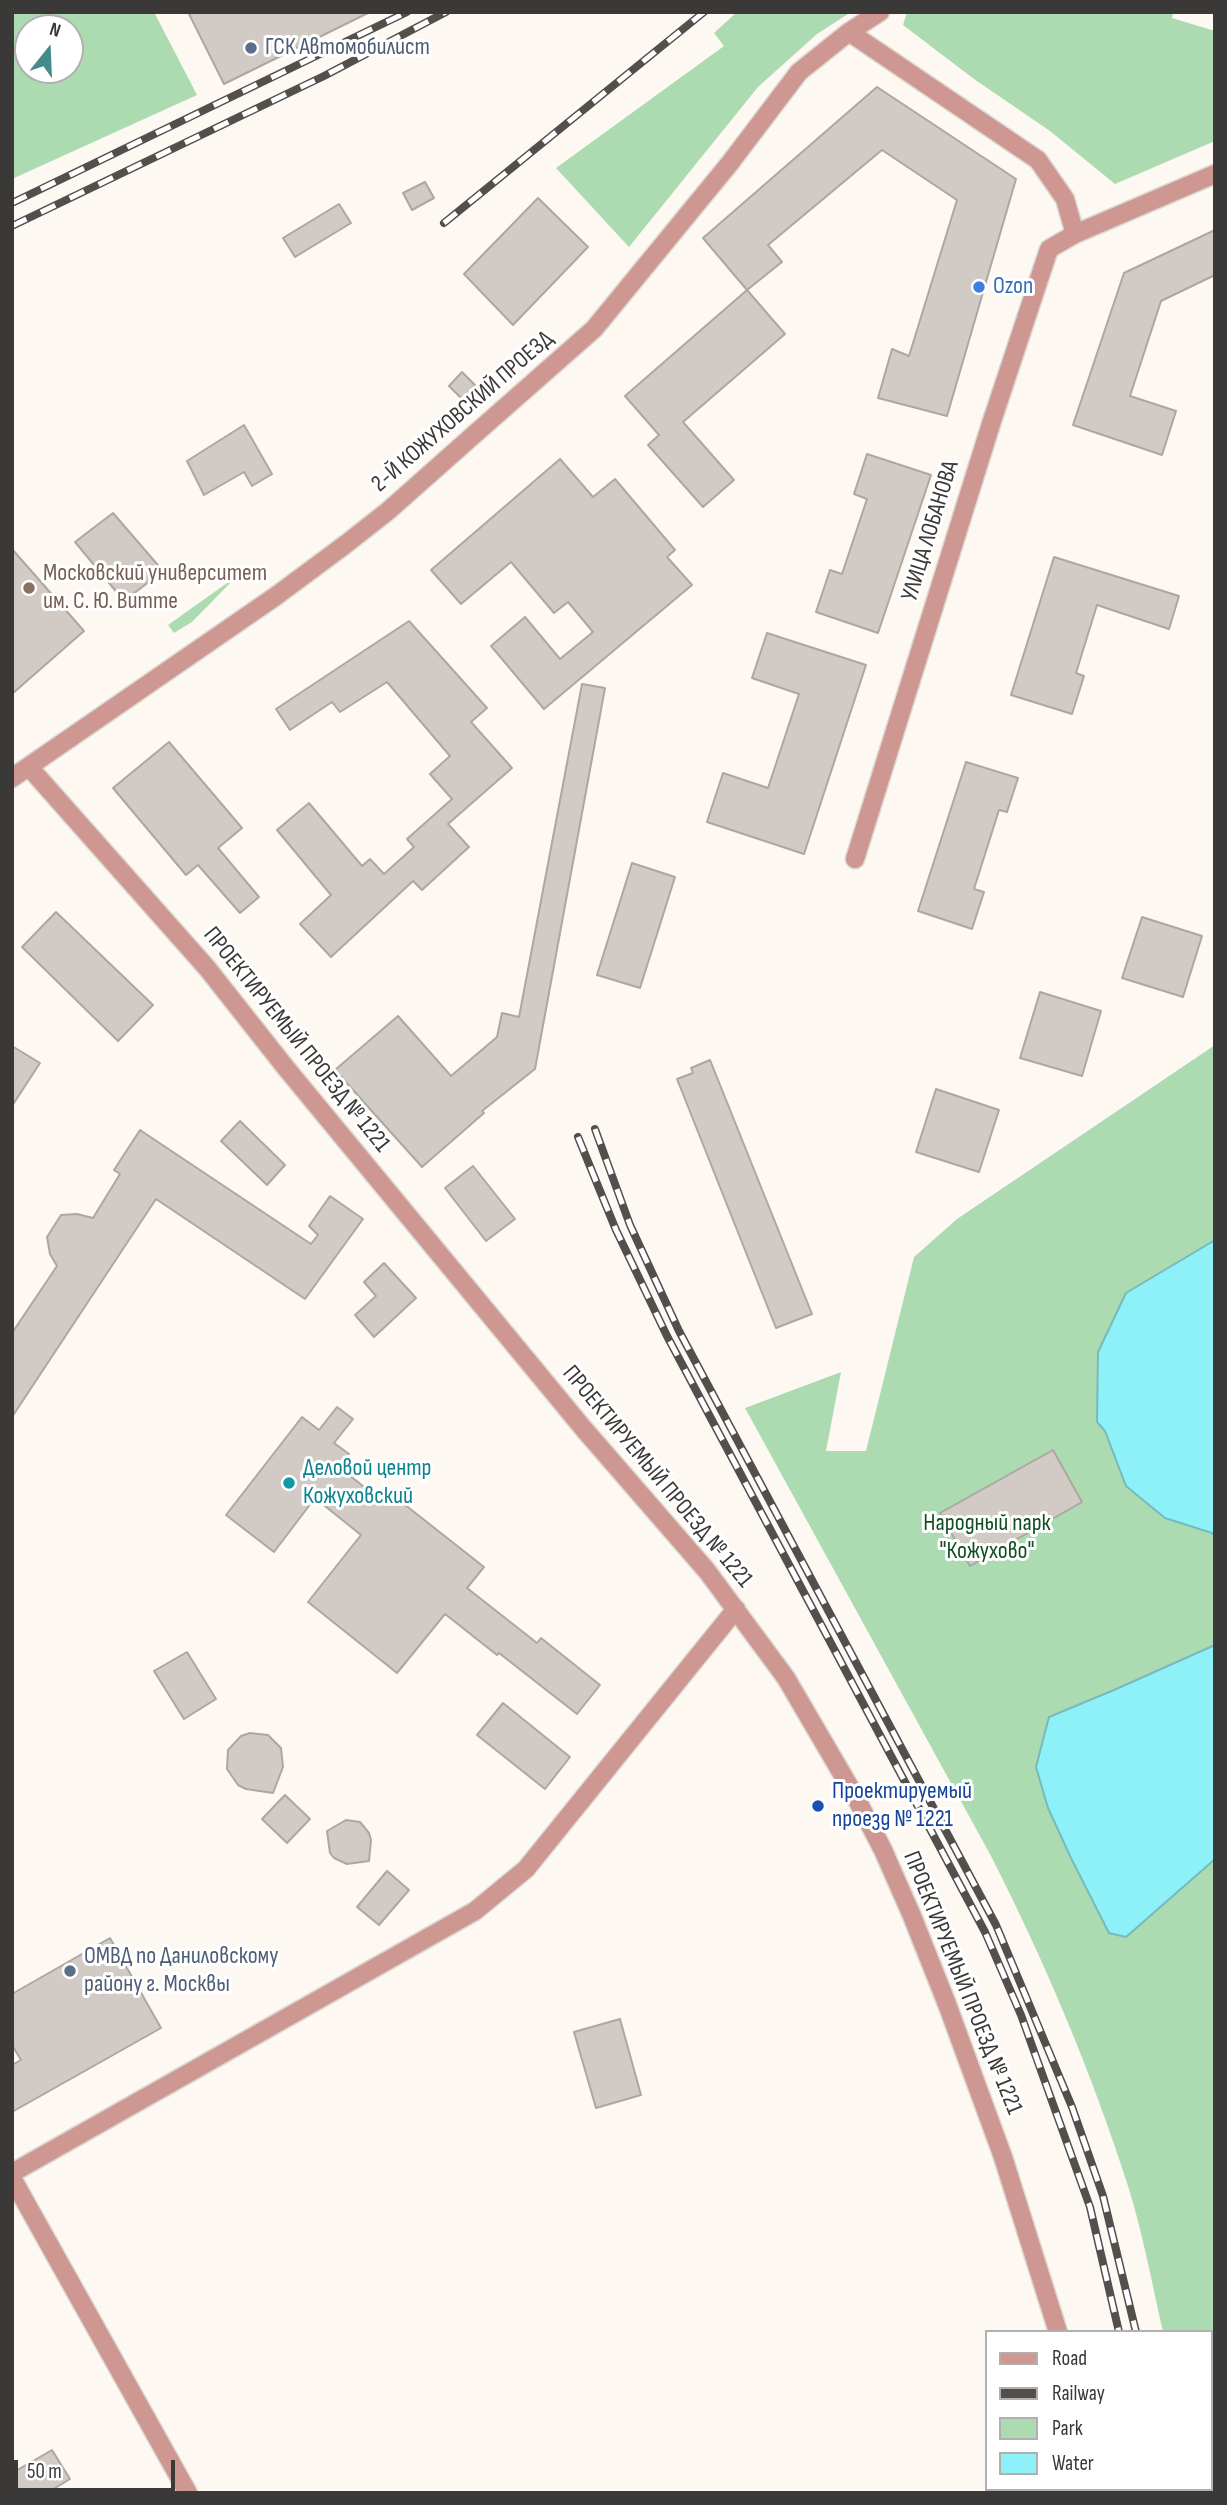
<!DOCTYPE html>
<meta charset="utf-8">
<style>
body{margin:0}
#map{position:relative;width:1227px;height:2505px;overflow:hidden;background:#fdf8f2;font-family:"Sofia Sans Condensed",sans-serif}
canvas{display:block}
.frame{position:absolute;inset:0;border:14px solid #3b3937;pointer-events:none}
.legend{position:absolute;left:985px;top:2330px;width:228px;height:161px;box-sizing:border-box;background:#fff;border:2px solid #b1b0af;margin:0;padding:9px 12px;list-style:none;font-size:21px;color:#3b3937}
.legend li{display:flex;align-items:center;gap:14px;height:35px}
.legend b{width:35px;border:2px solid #b1b0af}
.north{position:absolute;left:14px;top:14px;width:70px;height:70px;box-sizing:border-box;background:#fff;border:2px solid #b1b0af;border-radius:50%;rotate:18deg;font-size:19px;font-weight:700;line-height:28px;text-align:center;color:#3b3937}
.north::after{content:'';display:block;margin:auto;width:24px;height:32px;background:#448c8c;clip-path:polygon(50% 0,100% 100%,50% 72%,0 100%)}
.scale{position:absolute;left:14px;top:2460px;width:161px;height:32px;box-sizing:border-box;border:4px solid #3b3937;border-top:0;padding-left:9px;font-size:21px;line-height:24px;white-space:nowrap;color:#3b3937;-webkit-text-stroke:5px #fff;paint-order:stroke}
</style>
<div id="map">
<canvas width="1227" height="2505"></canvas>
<div class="frame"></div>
<ul class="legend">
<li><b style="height:9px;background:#cf9791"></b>Road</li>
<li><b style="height:9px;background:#524f4d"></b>Railway</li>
<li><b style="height:19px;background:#acdbb1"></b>Park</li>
<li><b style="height:19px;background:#8ff1f8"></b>Water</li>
</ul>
<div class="north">N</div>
<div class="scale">50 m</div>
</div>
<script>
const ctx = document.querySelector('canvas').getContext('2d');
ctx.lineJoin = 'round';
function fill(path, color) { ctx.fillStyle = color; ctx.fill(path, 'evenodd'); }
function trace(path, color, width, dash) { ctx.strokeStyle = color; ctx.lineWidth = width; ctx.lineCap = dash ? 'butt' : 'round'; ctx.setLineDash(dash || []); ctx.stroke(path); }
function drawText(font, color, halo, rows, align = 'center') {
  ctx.font = font + ' "Sofia Sans Condensed",sans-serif'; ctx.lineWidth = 6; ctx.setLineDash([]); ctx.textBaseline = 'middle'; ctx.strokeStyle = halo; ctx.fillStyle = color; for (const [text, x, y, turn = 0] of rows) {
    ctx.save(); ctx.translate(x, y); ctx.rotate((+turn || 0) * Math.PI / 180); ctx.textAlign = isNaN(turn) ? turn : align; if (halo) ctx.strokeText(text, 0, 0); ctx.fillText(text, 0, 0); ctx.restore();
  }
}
const green = new Path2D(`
 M16,12H154L197,95L12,179V17ZM28,28H70V70H28Z
 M737,12H851L817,34L758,87L629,247L556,168L724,46L714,33Z
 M907,12H1173L1172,18L1215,31V141L1115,184L1050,131L974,79L903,25Z
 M237,576L192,622L174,633L168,625Z
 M1215,1045V1240L1194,1253L1098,1352L1097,1421L1105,1431L1126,1486L1165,1518L1211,1532L1215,1537V1645L1114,1690L1049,1716L1126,1936L1215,1859V2493H1195L1194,2489H1211V2332H1163C1152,2284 1143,2234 1128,2186C1092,2073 1045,1962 991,1856L745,1408L841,1372L826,1451H866L914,1257L957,1219Z`);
const water = new Path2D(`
 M1215,1240V1537L1212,1533L1165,1518L1126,1486L1105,1431L1097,1422L1098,1352L1126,1293Z
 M1215,1645V1859L1126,1937L1109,1933L1071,1858L1048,1808L1036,1767L1049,1717L1114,1690Z`);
const building = new Path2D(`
 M188,12H370L224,84Z
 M877,87L1016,179L947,416L878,398L892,349L909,356L957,200L882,150L768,245L782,262L747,290L703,238Z
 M425,182L434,198L412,210L403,193Z
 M538,198L588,247L513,325L464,274Z
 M339,204L351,223L295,257L283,238Z
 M1215,230V275L1161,301L1130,396L1176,411L1162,455L1073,425L1124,273Z
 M747,290L785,334L683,422L734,480L703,507L648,445L659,435L625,396Z
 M462,372L475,385L462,399L449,386Z
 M244,425L272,474L252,486L244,472L204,495L187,461Z
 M867,454L931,475L878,633L816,612L830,570L842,574L867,499L854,494Z
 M560,459L593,497L615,479L675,550L667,557L692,585L544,709L491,646L525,617L560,659L593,632L568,602L554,613L511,562L461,604L431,570Z
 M113,513L163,571L124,601L75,542Z
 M12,549L84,631L12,694Z
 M1054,557L1179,596L1169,629L1097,605L1076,673L1084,676L1072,714L1011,695Z
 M409,621L487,708L471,722L512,768L448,824L469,847L422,890L413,881L331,957L300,924L331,895L277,830L309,803L362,866L370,859L384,874L414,847L407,839L452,799L430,774L450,756L387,682L340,712L332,702L290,730L276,709Z
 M767,633L866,665L804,854L707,822L723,773L768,788L799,694L752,678Z
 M582,684L605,688L535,1069L482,1111L484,1113L422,1167L335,1070L398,1016L451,1076L497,1037L502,1013L519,1017Z
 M169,742L242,828L218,848L259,897L240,913L198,865L186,875L113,788Z
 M966,762L1018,778L1007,812L999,810L974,889L984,892L972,929L918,911Z
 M632,863L675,877L640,988L597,975Z
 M56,912L153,1005L118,1041L22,947Z
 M1142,917L1202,936L1183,997L1122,978Z
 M1040,992L1101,1011L1082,1076L1020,1058Z
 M12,1046L40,1063L12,1106Z
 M710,1060L812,1314L776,1328L677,1079L693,1073L691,1068Z
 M936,1089L999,1110L979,1172L916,1152Z
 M240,1121L285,1165L267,1185L221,1141Z
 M140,1130L311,1244L318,1235L309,1226L330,1196L363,1219L305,1299L156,1199L12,1417V1333L57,1266L50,1254L47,1237L61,1215L77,1214L93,1218L120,1174L114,1170Z
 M473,1166L515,1219L486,1241L445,1188Z
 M384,1263L416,1298L374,1337L355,1315L376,1296L364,1282Z
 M337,1407L353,1419L334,1443L349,1454L339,1467L383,1502L390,1493L484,1567L467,1588L537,1643L541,1638L600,1685L577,1714L499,1653L497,1655L445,1614L397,1673L308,1602L361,1535L315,1498L274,1552L226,1515L302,1417L319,1430Z
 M1053,1450L1082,1502L970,1566L940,1513Z
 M187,1652L216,1699L184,1719L154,1671Z
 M503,1703L570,1757L545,1789L477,1735Z
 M250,1733L268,1735L281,1748L283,1767L273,1793L246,1789L238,1785L227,1769L228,1750L241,1736Z
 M285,1795L310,1819L287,1843L262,1819Z
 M346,1820L360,1822L369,1833L371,1840L369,1861L347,1864L334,1858L330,1853L327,1831Z
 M387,1871L409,1890L379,1925L357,1907Z
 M110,1938L161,2028L12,2112V2065L21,2060L12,2045V1994Z
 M620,2019L641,2095L596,2108L574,2032Z
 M52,2450L70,2479L47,2493H12V2473Z`);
const minor = new Path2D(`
 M849,32L1038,160L1065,199L1075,234
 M29,767L207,968L286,1068L583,1428L707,1571L786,1678L855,1796L883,1850L912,1916L947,2004L1003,2157L1058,2332
 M12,778L276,596L346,544L388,511L468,440L594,329L730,163L799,72L849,32L880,12
 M855,859L991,424L1049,249L1075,234L1215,174
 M12,2173L475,1911L526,1869L736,1609
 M12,2178L188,2493
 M1085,2489V2493`);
const rail = new Path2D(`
 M12,203L407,12
 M444,223L704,12
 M12,226L324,76L446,12
 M595,1129L630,1225L679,1331L996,1925L1072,2107L1103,2196L1136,2332
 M578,1137L616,1230L667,1336L985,1932L1021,2015L1090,2207L1119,2332
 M1152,2489V2493
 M1167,2489L1168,2493`);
const markers = [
 [251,48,7,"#5c6f8a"],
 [979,287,7,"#3f7fe0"],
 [29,588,7,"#8d6e63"],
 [289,1483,7,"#0f9aa8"],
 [818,1806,7,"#1a4fb4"],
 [70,1971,7,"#5c6f8a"]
];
const serviceNames = [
 ["ГСК Автомобилист",265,48],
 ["ОМВД по Даниловскому",84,1957],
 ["району г. Москвы",84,1985]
];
const shopNames = [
 ["Ozon",993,287]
];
const streetNames = [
 ["2-Й КОЖУХОВСКИЙ ПРОЕЗД",463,412,-41],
 ["УЛИЦА ЛОБАНОВА",931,531,-73],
 ["ПРОЕКТИРУЕМЫЙ ПРОЕЗД № 1221",296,1040,51],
 ["ПРОЕКТИРУЕМЫЙ ПРОЕЗД № 1221",657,1477,50],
 ["ПРОЕКТИРУЕМЫЙ ПРОЕЗД № 1221",962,1983,68]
];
const educationNames = [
 ["Московский университет",43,574],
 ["им. С. Ю. Витте",43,602]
];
const cultureNames = [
 ["Деловой центр",303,1469],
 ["Кожуховский",303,1497]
];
const parkNames = [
 ["Народный парк",987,1524],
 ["\"Кожухово\"",987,1552]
];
const transitNames = [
 ["Проектируемый",832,1792],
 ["проезд № 1221",832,1820]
];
fill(green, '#acdbb1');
fill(water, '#8ff1f8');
trace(water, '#76babe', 2);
fill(building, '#d1cac5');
trace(building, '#ada7a2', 2);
trace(minor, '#dad6d0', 21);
trace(minor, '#cf9791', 18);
trace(rail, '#524f4d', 8);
trace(rail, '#fff', 5, [16]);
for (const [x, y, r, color] of markers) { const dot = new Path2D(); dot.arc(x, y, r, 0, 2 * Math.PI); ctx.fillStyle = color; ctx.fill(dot); trace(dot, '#fff', 2.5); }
drawText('24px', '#4e5e75', '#fff', serviceNames, 'left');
drawText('24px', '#366cbe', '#fff', shopNames, 'left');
drawText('24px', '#3b3937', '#fff', streetNames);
drawText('24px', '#785e54', '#fff', educationNames, 'left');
drawText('24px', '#0d838f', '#fff', cultureNames, 'left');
drawText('24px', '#114f20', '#fff', parkNames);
drawText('24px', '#164399', '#fff', transitNames, 'left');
</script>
